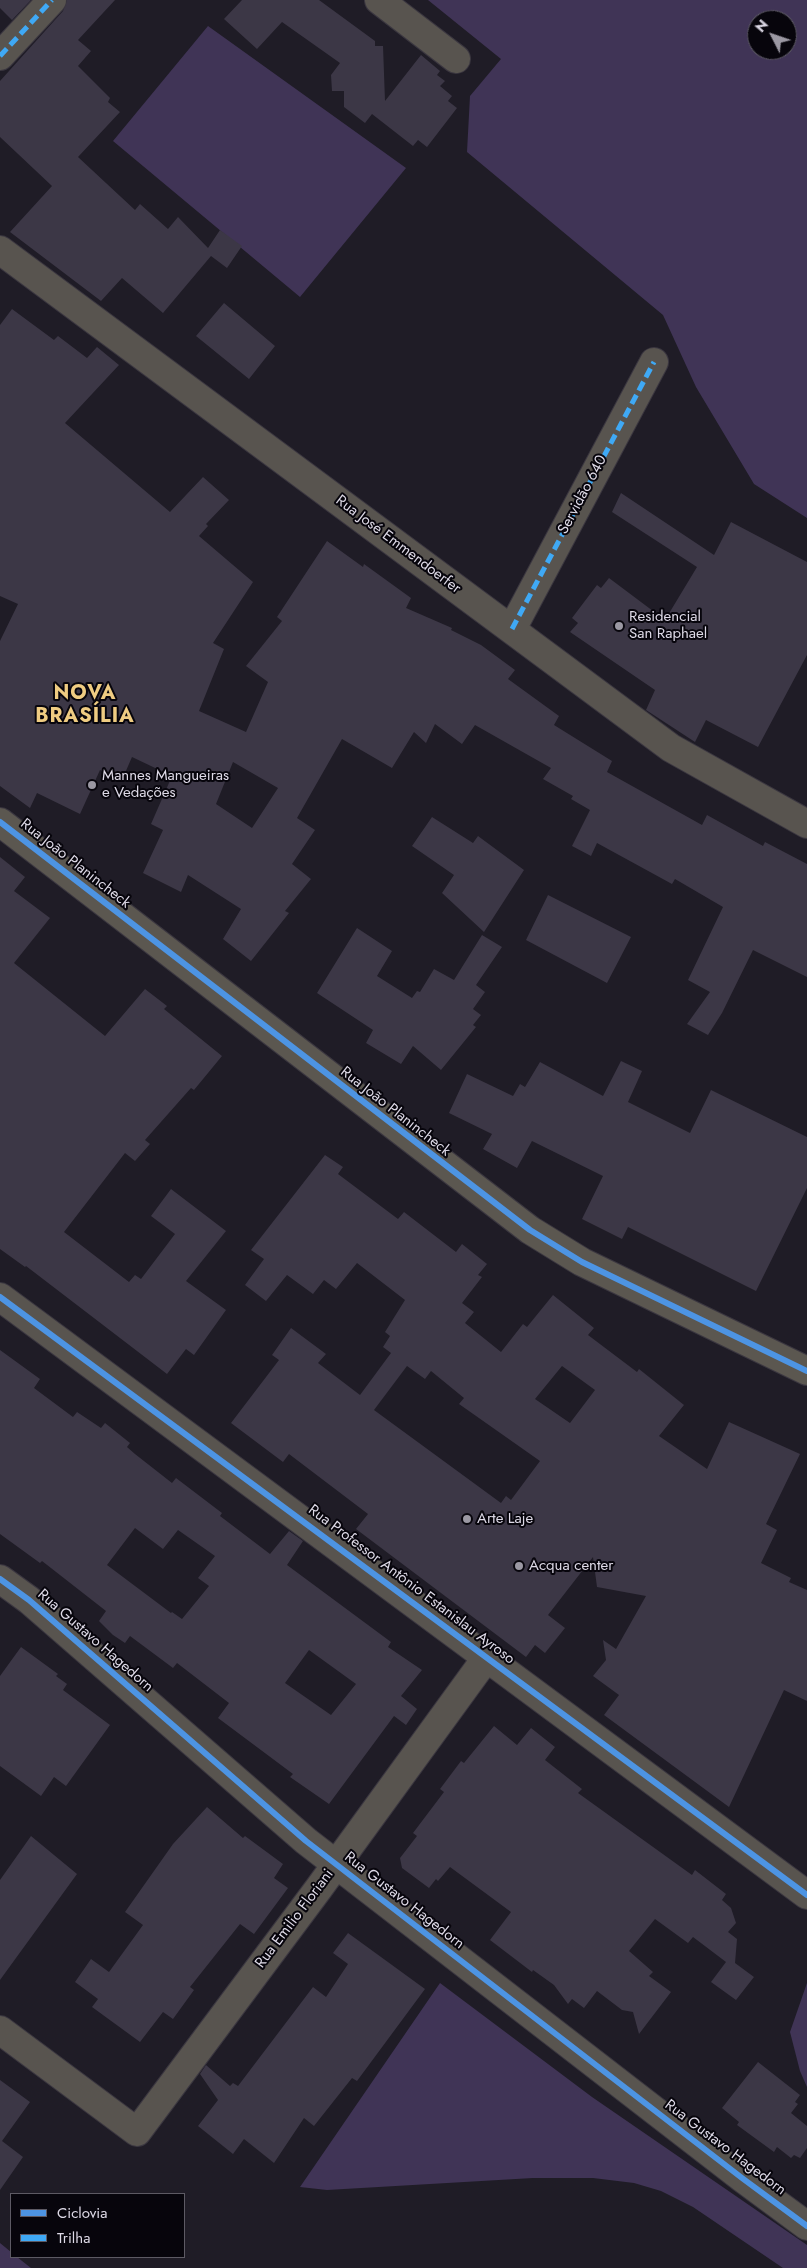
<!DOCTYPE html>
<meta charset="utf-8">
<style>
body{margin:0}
#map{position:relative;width:807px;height:2268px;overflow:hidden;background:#1f1c26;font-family:Jost,sans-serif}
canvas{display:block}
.legend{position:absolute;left:10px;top:2193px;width:175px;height:65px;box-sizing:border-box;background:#07050c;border:1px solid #5d5a64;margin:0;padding:6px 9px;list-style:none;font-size:15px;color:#dedae7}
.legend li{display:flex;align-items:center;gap:10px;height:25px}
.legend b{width:25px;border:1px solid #5d5a64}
.north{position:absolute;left:747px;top:10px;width:50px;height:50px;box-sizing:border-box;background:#07050c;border:1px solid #5d5a64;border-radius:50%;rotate:311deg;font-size:14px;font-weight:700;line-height:20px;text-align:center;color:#dedae7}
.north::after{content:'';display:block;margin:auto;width:18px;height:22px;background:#9b98a3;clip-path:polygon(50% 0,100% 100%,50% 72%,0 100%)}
</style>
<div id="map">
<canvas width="807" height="2268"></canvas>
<ul class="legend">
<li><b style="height:6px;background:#4d94e3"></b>Ciclovia</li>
<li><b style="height:6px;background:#3fa9f5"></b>Trilha</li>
</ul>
<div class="north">N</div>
</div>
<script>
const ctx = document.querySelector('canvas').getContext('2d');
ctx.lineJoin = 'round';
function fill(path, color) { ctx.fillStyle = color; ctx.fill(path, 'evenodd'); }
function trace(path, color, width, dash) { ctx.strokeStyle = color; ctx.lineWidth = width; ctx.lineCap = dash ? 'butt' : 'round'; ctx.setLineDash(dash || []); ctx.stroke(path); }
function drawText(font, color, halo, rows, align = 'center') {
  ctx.font = font + ' Jost,sans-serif'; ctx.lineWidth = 4; ctx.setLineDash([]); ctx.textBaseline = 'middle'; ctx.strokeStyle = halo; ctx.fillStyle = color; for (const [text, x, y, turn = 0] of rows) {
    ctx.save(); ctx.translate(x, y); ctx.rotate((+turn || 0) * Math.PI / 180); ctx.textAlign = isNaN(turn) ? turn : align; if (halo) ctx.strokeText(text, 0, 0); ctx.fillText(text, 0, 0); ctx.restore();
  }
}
const green = new Path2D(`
 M428,0H807V518L754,484L696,387L663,315L467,152L470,96L501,59ZM757,20H787V50H757Z
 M208,26L406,168L300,297L113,141Z
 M440,1983L592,2097L807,2245V2268H783L693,2207L661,2191L634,2183L593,2178H533L327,2190L300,2187Z
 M807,1983V2087L800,2071L790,2032Z
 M0,2243L11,2252V2257H17L31,2268H0Z`);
const building = new Path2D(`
 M0,0H31L12,20L0,8Z
 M67,0H115L78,40L91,51L78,66L110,98L108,102L120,112L78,157L135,210L140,204L168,229L178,217L208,248L220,230L242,246L227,268L211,256L163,313L122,278L101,301L10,232L52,186L0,137V81L63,11Z
 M242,0H319L375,41V46H383L385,101L421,55L440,71L437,75L445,81L440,86L452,96L448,101L457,108L427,147L418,140L413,146L372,114L365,123L344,107V91H332L331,75L340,63L282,22L257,49L224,19Z
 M224,303L275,346L249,379L196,336Z
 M12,309L54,340L58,336L87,358L97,347L119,365L65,423L170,512L203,477L229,500L206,524L208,526L199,536L253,582L213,643L224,649L199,711L246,732L268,682L246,666L282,621L277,617L327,541L363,567L364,564L411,598L406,608L452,628L451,630L481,645L515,670L508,679L559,716L554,725L612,761L607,772L702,825L707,815L763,846L765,842L807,864V977L753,950L722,1013L708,1035L687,1024L710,992L688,980L723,907L675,879L672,884L597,843L591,856L572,846L590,810L571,799L573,796L543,779L551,768L475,725L462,744L435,724L426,743L414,732L392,768L342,739L297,818L315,830L292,864L311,879L285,911L289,913L251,961L223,939L241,909L188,875L181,892L143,873L163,830L151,824L172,776L132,757L122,780L100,770L80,814L37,793L30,808L0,786V641L18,604L0,596V325ZM233,762L278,788L252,828L216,804Z
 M621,493L714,555L731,522L807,562V655L758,747L706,720L695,742L646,710L655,690L570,632L578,623L572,618L597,585L601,588L609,578L665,620L697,567L612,512Z
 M432,817L473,843L478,836L524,870L484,932L442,893L454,875L412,846Z
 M0,857L25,877L14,891L50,918L14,963L105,1036L145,989L167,1006L164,1009L222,1056L194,1090L191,1088L145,1140L150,1144L135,1161L125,1153L64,1232L129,1282L135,1275L141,1279L175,1234L151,1216L171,1189L226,1231L186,1281L226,1310L194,1355L186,1349L167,1374L26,1266L25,1267L0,1249Z
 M548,895L631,937L607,983L526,940Z
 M357,928L392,951L377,976L412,998L417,991L420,992L434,969L454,980L482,935L502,947L476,985L485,992L473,1009L481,1015L473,1025L476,1027L441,1070L413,1046L401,1064L366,1043L373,1030L317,993Z
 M621,1061L642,1071L628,1102L690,1133L711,1090L807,1137V1188L756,1291L628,1227L622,1239L582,1219L603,1176L532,1141L517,1168L483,1149L492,1134L449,1113L467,1074L513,1096L520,1084L525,1087L540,1062L603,1096Z
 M325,1155L343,1167L338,1174L398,1219L404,1212L456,1252L462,1244L487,1264L478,1275L482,1277L462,1303L474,1312L465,1323L501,1352L523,1324L527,1327L553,1295L594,1328L588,1335L637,1372L639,1369L684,1405L659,1436L707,1469L729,1422L800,1454L766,1524L777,1530L761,1563L791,1578L789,1582L807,1590V1701L784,1690L729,1807L604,1715L619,1695L593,1676L606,1660L603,1640L616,1649L646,1596L597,1587L593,1557L548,1615L565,1628L545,1653L535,1645L526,1657L356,1529L368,1514L289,1454L283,1462L231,1423L279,1360L272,1355L291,1328L326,1354L318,1363L360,1395L391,1353L383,1347L390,1336L385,1332L405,1300L357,1263L336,1289L324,1280L313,1294L287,1275L266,1301L245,1285L264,1259L251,1250ZM407,1366L425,1379L431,1371L464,1398L459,1404L540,1461L511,1500L506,1496L501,1503L374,1410ZM562,1366L595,1390L570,1423L535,1399Z
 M0,1350L40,1379L34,1388L73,1417L77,1412L101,1428L105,1423L130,1443L127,1447L135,1454L172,1483L176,1478L222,1513L220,1516L270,1554L289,1531L303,1541L287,1565L391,1642L388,1647L422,1670L401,1696L417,1709L406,1725L394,1716L329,1804L290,1777L293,1774L218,1718L229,1703L177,1663L173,1668L130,1636L125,1643L113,1635L99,1621L106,1611L42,1561L40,1563L0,1534ZM135,1528L163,1549L178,1530L215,1556L198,1578L209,1586L182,1619L172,1612L171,1613L107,1565ZM309,1650L356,1684L331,1715L285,1683Z
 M21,1647L58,1674L56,1676L67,1684L63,1690L110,1725L66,1786L54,1777L41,1796L0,1766V1676Z
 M494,1726L517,1745L531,1728L555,1747L545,1760L582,1789L578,1793L692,1875L695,1870L726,1894L722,1900L731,1908L736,1923L728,1932L737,1939L735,1963L754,1977L736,2000L711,1982L726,1962L693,1937L688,1943L655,1919L629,1951L653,1972L649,1976L671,1992L639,2034L633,2012L622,2010L597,1991L584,2008L572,1999L568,2004L554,1985L533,1970L532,1972L490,1940L511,1912L450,1867L438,1881L436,1879L429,1888L402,1868L400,1858L417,1836L413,1833L444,1792L440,1789L461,1761L464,1763Z
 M207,1807L243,1838L245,1836L283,1864L274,1878L288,1888L254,1934L240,1924L190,1987L194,1990L173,2019L163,2012L140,2042L92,2007L98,1999L75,1982L91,1959L109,1972L143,1925L125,1912L173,1844Z
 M31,1836L77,1874L0,1980V1880Z
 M348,1933L425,1989L357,2081L352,2078L314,2126L304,2118L274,2163L244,2139L233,2154L198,2126L218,2100L200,2074L206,2065L230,2086L233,2083L238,2086L313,1987L326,1997L348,1964L333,1953Z
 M758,2062L800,2095L795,2102L798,2104L791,2113L807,2126V2148L800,2158L794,2155L791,2158L777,2147L774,2152L737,2125L739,2122L722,2108Z
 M0,2080L30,2102L2,2141L23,2157L0,2190Z`);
const minor = new Path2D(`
 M379,0L456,59
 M0,56L52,0
 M0,250L671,748L807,824
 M512,629L654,362
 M0,1297L807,1895
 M0,1579L29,1600L306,1841L742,2178L807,2226
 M0,2030L137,2132L319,1888L487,1657`);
const major = new Path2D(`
 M0,822L530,1230L582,1262L807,1371`);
const quiet = new Path2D(`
 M0,56L52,0
 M512,629L654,362`);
const cycleway = new Path2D(`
 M0,822L530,1230L582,1262L807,1371
 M0,1297L807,1895
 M0,1579L29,1600L306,1841L742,2178L807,2226`);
const markers = [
 [619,626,5,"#9b98a3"],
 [92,785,5,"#9b98a3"],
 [467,1519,5,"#9b98a3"],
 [519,1566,5,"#9b98a3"]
];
const streetNames = [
 ["Servidão 640",583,495,-62],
 ["Rua José Emmendoerfer",398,545,37],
 ["Rua João Planincheck",75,864,38],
 ["Rua João Planincheck",395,1112,38],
 ["Rua Professor Antônio Estanislau Ayroso",411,1585,37],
 ["Rua Gustavo Hagedorn",95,1641,41],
 ["Rua Gustavo Hagedorn",404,1901,38],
 ["Rua Emilio Floriani",295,1919,-53],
 ["Rua Gustavo Hagedorn",725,2148,37]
];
const poiNames = [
 ["Residencial",629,617],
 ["San Raphael",629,634],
 ["Mannes Mangueiras",102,776],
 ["e Vedações",102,793],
 ["Arte Laje",477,1519],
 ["Acqua center",529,1566]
];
const districtNames = [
 ["NOVA",85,694],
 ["BRASÍLIA",85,717]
];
fill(green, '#403456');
fill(building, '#3c3746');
trace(minor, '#3b3740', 30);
trace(major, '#3b3740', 30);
trace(minor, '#58544f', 28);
trace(major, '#5b5750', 28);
trace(quiet, '#3fa9f5', 5, [10, 5]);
trace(cycleway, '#4d94e3', 6);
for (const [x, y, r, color] of markers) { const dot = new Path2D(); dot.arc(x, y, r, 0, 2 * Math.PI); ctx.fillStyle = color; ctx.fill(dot); trace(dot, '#07050c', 2); }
drawText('15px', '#dedae7', '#07050c', streetNames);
drawText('15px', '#dedae7', '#07050c', poiNames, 'left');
ctx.letterSpacing = '1px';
drawText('bold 20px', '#efcc82', '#07050c', districtNames);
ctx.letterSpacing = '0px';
</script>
